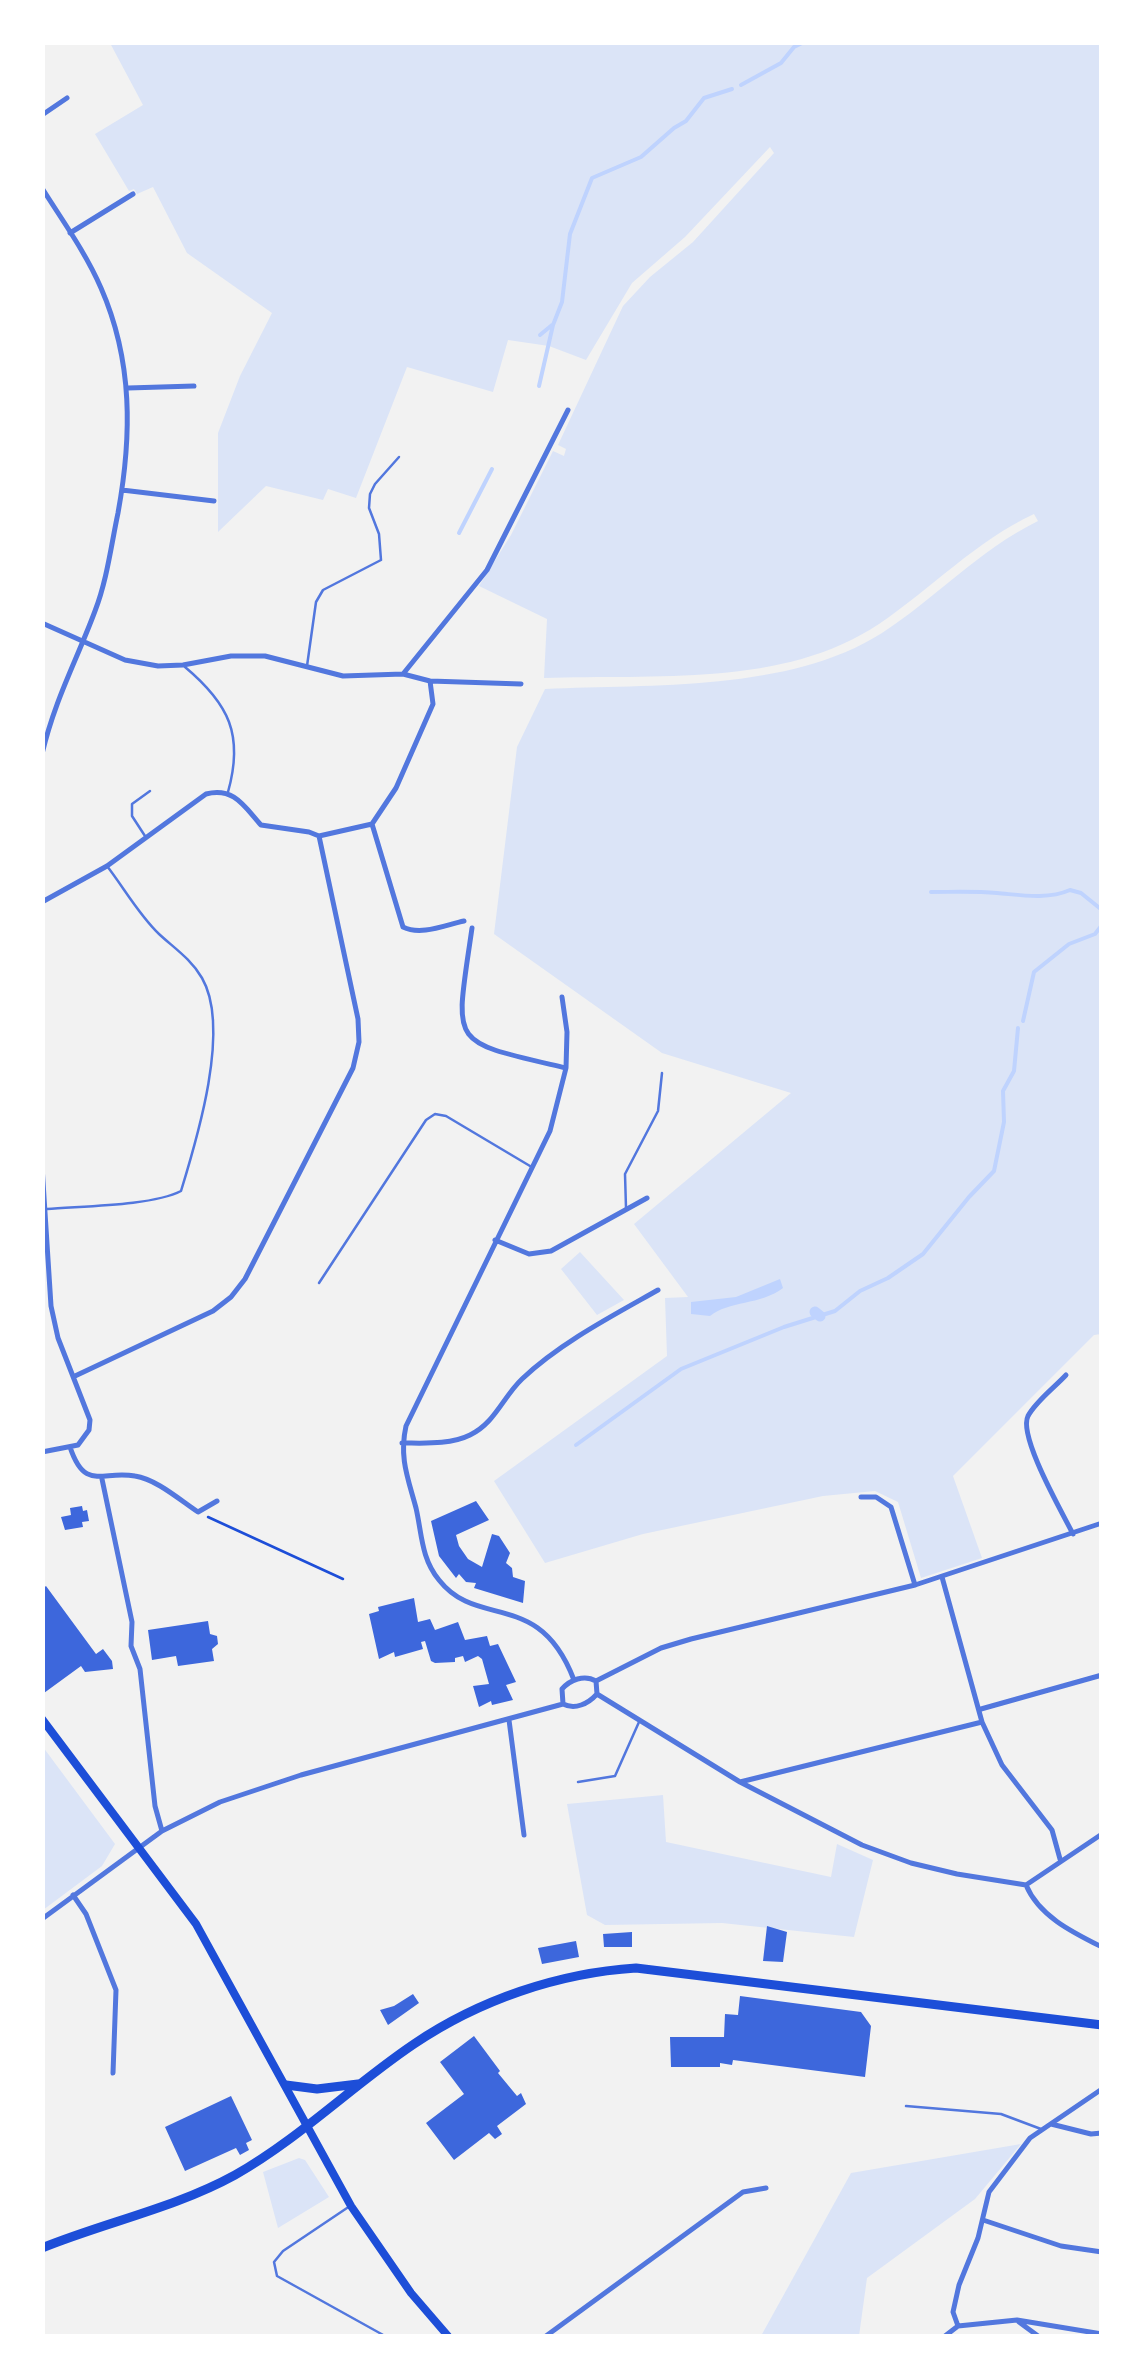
<!DOCTYPE html>
<style>
body{margin:0}
#map{position:relative;width:1144px;height:2379px;overflow:hidden;background:#f2f2f2;font-family:Karla,sans-serif}
canvas{display:block}
.frame{position:absolute;inset:0;border:45px solid #fff;pointer-events:none}
</style>
<div id="map">
<canvas width="1144" height="2379"></canvas>
<div class="frame"></div>
</div>
<script>
const ctx = document.querySelector('canvas').getContext('2d');
ctx.lineJoin = 'round';
function fill(path, color) { ctx.fillStyle = color; ctx.fill(path, 'evenodd'); }
function trace(path, color, width, dash) { ctx.strokeStyle = color; ctx.lineWidth = width; ctx.lineCap = dash ? 'butt' : 'round'; ctx.setLineDash(dash || []); ctx.stroke(path); }
const green = new Path2D(`
 M402,42L1101,43V1334L1094,1335L953,1476L982,1558L921,1578L898,1502L875,1491L823,1496L643,1534L545,1563L494,1481L667,1356L665,1298L688,1297L634,1224L791,1093L662,1053L494,934L517,747L545,689C652,684 789,692 882,633C936,598 979,550 1038,521L1034,514C976,541 932,588 879,624C783,688 654,674 544,678L547,619L479,586L511,535L553,451L564,456L566,449L558,445L623,306L650,277L693,242L774,153L770,147L685,237L632,283L586,360L549,346L508,340L493,392L407,367L356,498L328,489L323,500L266,486L218,532V433L240,376L272,313L187,253L153,187L137,194L134,189L129,191L95,134L143,105L110,43Z
 M580,1252L624,1300L597,1315L561,1269Z
 M43,1747L115,1844L102,1866L43,1910Z
 M663,1795L666,1842L831,1877L837,1844L873,1860L854,1937L722,1923L605,1925L587,1915L567,1804Z
 M1021,2144L975,2199L867,2278L859,2336H761L851,2173Z
 M299,2158L305,2160L329,2197L278,2228L263,2172Z`);
const water = new Path2D(`
 M780,1279L783,1288C761,1305 728,1301 710,1316L691,1314V1302L736,1297Z`);
const stream = new Path2D(`
 M741,85L781,63L794,47L804,42
 M540,335L552,325
 M539,386L553,325L562,302L570,234L592,178L641,157L674,128L686,121L704,98L732,89
 M459,533L492,469
 M931,892C953,892 975,891 997,893C1021,895 1047,900 1070,890L1081,893L1102,910
 M1023,1021L1034,972L1069,944L1095,934L1102,925
 M576,1445L681,1369L784,1327L835,1311L860,1291L888,1278L923,1254L969,1197L994,1171L1004,1122L1003,1091L1014,1071L1018,1028`);
const canal = new Path2D(`
 M815,1312L820,1316`);
const building = new Path2D(`
 M476,1501L489,1520L456,1535L459,1546L468,1559L482,1567L492,1534L499,1536L510,1553L506,1563L512,1568L513,1577L525,1581L523,1603L474,1588L476,1583L466,1582L459,1574L456,1578L439,1556L431,1521Z
 M82,1506L83,1511L87,1510L89,1521L82,1522L83,1527L65,1530L61,1517L71,1515L70,1508Z
 M46,1586L96,1654L103,1649L112,1661L113,1669L85,1672L81,1666L44,1693L42,1589Z
 M414,1598L418,1622L430,1619L435,1630L458,1622L465,1640L487,1636L490,1646L498,1644L516,1682L506,1685L513,1700L492,1705L491,1701L479,1707L473,1686L489,1684L482,1659L478,1656L465,1662L463,1656L455,1658V1662L435,1663L431,1661L425,1641L421,1642L423,1649L395,1657L394,1652L379,1659L369,1614L379,1611L378,1607Z
 M208,1621L210,1634L217,1636L218,1644L212,1649L214,1661L178,1666L176,1656L152,1660L148,1630Z
 M767,1926L787,1932L783,1962L763,1961Z
 M632,1932V1947H604L603,1934Z
 M576,1941L579,1957L542,1964L538,1948Z
 M413,1994L419,2003L388,2025L380,2010L394,2006Z
 M740,1996L861,2012L871,2026L865,2077L733,2060L732,2065L720,2063V2067H671L670,2037H724L725,2014L738,2015Z
 M474,2036L500,2071L498,2073L517,2096L521,2093L526,2104L497,2126L502,2134L495,2139L489,2133L454,2160L426,2123L464,2094L440,2062Z
 M231,2096L252,2140L246,2143L249,2150L240,2155L236,2148L185,2171L165,2127Z`);
const path = new Path2D(`
 M208,1517L343,1579`);
const service = new Path2D(`
 M307,666L316,602L323,590L381,560L379,534L369,508L370,494L375,484L399,457
 M185,667C229,704 244,735 228,792
 M145,836L132,816V804L150,791
 M626,1208L625,1174L658,1111L662,1073
 M47,1209C82,1206 152,1206 181,1191C197,1139 231,1028 202,978C191,959 174,948 159,934C139,915 124,888 107,866
 M319,1283L426,1120L435,1114L446,1116L530,1166
 M578,1782L615,1776L639,1722
 M906,2106L1001,2114L1041,2129
 M347,2208L283,2251L274,2262L277,2276L385,2336`);
const minor = new Path2D(`
 M42,115L67,98
 M42,188C62,220 86,253 101,288C133,361 132,436 118,513C111,546 107,580 95,611C76,662 55,699 42,754
 M70,233L133,194
 M128,388L194,386
 M122,490L214,501
 M42,623L125,660L158,666L183,665L231,656H265L343,676L403,674L430,681L521,684
 M403,674L487,570L568,410
 M372,824L403,927C421,936 445,925 464,921
 M372,824L396,788L433,704L430,681
 M42,902L107,866L206,794C234,787 244,806 261,825L309,832L319,836L372,824
 M472,928C455,1048 446,1040 566,1068
 M562,997L567,1032L566,1068L550,1131L406,1426C399,1458 408,1478 416,1508C422,1534 421,1558 439,1580C478,1630 539,1588 574,1680
 M42,1166L51,1306L58,1338L90,1420L89,1430L78,1445L42,1452
 M495,1240L529,1254L551,1251L647,1198
 M1066,1375C1055,1387 1036,1401 1028,1416C1018,1436 1062,1512 1073,1534
 M75,1376L213,1311L231,1297L245,1279L353,1068L359,1042L358,1019L319,836
 M402,1443C424,1443 450,1445 470,1435C495,1423 503,1397 522,1379C560,1343 612,1316 658,1290
 M70,1447C85,1492 102,1470 135,1476C156,1479 180,1500 198,1512L217,1501
 M102,1479L132,1622L131,1646L140,1669L155,1806L162,1831
 M861,1497H876L891,1507L915,1585
 M596,1681L661,1648L691,1639L915,1585L1102,1523
 M597,1694L740,1782L862,1845L911,1863L957,1874L1026,1885C1039,1916 1072,1932 1102,1947
 M981,1709L1102,1675
 M509,1720L524,1835
 M982,1722L1002,1765L1052,1830L1060,1859
 M740,1782L982,1722L942,1577
 M1026,1885L1102,1834
 M73,1895L86,1914L116,1990L113,2073
 M42,1919L162,1831L220,1802L301,1775L563,1704C575,1710 588,1704 597,1694L596,1681C584,1674 570,1680 562,1689L563,1704
 M1102,2089L1030,2138L989,2192L978,2238L959,2285L953,2312L958,2326L1017,2320L1102,2334
 M1051,2124L1091,2134L1102,2133
 M983,2220L1061,2246L1102,2252
 M1019,2322L1038,2336
 M546,2336L743,2192L766,2188
 M945,2336L958,2326`);
const secondary = new Path2D(`
 M42,1719L196,1924L351,2206L411,2293L448,2336`);
const primary = new Path2D(`
 M286,2085L317,2089L358,2084
 M42,2248C106,2222 175,2208 235,2175C300,2138 353,2085 414,2044C479,2000 558,1973 636,1968L1102,2025`);
fill(green, '#dbe4f7');
fill(water, '#bfd3fe');
trace(stream, '#bfd3fe', 4);
trace(canal, '#bfd3fe', 11);
fill(building, '#3d67dc');
trace(path, '#1d4ed8', 2.5);
trace(service, '#5277de', 2.5);
trace(minor, '#5277de', 5);
trace(secondary, '#1d4ed8', 8);
trace(primary, '#1d4ed8', 9);
</script>
